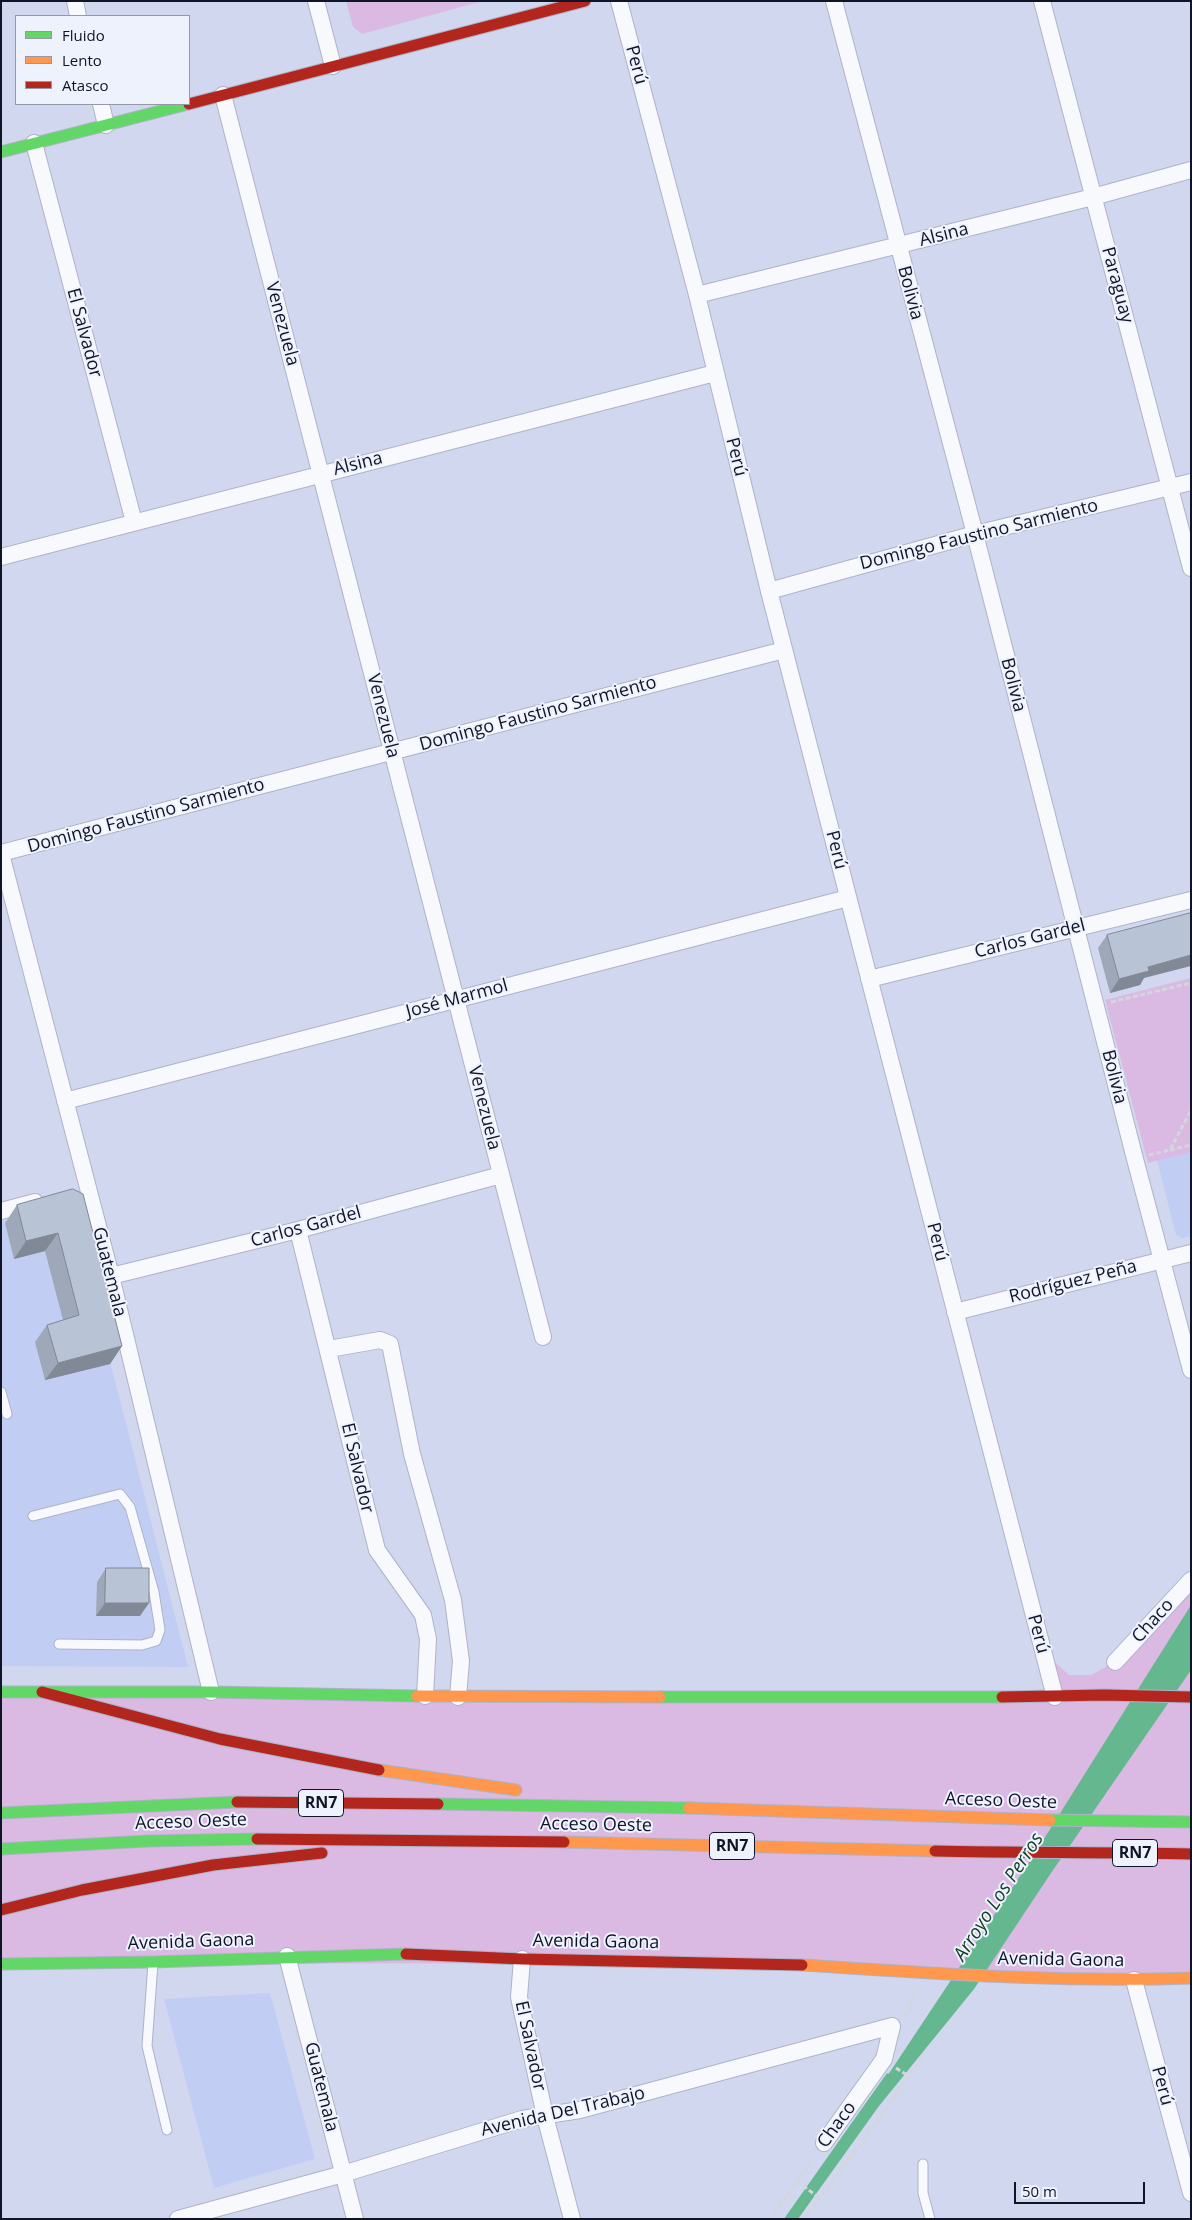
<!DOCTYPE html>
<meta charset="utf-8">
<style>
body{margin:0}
#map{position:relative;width:1192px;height:2220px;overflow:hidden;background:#d0d7ef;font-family:"Open Sans",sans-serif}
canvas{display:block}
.frame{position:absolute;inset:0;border:2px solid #101427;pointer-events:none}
.legend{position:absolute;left:15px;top:15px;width:175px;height:90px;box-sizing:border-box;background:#eef2fd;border:1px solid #9599a7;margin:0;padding:6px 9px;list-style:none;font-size:15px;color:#101427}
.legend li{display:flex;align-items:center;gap:10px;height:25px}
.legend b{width:25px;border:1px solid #9599a7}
.scale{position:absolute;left:1014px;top:2182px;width:131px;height:22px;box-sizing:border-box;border:2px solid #101427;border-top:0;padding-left:6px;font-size:15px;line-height:18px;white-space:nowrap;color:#101427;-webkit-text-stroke:4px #eef2fd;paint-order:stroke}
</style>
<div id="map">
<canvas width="1192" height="2220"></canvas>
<div class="frame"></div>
<ul class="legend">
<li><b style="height:6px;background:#63d668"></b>Fluido</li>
<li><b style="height:6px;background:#ff974d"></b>Lento</li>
<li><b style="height:6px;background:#b3261e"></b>Atasco</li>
</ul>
<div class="scale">50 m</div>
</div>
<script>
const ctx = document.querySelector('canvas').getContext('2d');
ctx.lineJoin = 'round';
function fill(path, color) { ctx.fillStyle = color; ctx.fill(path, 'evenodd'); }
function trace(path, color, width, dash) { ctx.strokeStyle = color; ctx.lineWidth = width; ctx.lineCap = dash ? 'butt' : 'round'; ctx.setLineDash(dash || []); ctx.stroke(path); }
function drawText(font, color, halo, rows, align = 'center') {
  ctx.font = font + ' "Open Sans",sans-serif'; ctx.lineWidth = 4; ctx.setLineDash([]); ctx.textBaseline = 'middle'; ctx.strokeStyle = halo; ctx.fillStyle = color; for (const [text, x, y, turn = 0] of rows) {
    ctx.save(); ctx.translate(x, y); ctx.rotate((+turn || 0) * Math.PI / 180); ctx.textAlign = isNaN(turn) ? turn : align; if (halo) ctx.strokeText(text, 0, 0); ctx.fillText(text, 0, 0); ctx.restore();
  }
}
const built = new Path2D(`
 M1191,1152V1236L1183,1238L1176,1235L1157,1160Z
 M59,1207L72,1212L188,1667L1,1666V1222Z
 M270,1993L315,2159L214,2188L164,1999Z`);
const green = new Path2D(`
 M346,1H483L362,34L353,27Z
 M1191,978V1152L1148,1163L1105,1000Z
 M1191,1580V1978L760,1963L1,1964V1692L1054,1697L1043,1651L1069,1675H1091L1115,1662Z`);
const water = new Path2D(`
 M1191,1605V1670L1051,1873L974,1989L879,2106L798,2219H787L884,2081L1030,1861Z`);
const stream = new Path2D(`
 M787,2219L888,2076`);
const path = new Path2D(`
 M1111,1002L1191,983
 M1170,1150L1191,1145
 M1149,1155L1170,1150L1191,1110
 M904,2016L907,2013L914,1992
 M896,2068L910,2077
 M797,2181L819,2198
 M770,2219L815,2156
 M804,2219L888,2107L924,2054`);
const lane = new Path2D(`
 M1,1392L7,1414
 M33,1516L120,1494L130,1507L154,1592L160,1630L156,1641L142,1645L59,1644
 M153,1963L147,2046L167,2130
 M923,2164V2193L930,2219`);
const street = new Path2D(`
 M75,1L78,16
 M316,1L333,66
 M619,1L697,295L769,591L1055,1697
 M834,1L975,534L1135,1159L1191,1370
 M1042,1L1191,568
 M223,95L543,1337
 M101,104L106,125
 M34,143L134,522
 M697,295L1093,197L1191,170
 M1,557L715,373
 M769,591L975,534L1191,482
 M1,853L784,650
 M1,854L111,1276L211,1692
 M869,979L1191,900
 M65,1101L848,898
 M1,1211L35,1202
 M298,1230L377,1550L423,1615L428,1639L425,1696
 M111,1276L298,1230L501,1175
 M955,1312L1191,1253
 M329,1349L380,1340L390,1344L412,1454L453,1600L461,1661L458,1697
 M1115,1662L1191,1580
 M287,1956L355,2219
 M522,1959L519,1997L545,2116L572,2219
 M1134,1980L1191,2193
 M178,2219L343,2174L522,2119L580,2110L892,2026L884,2059L824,2143`);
const fast = new Path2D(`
 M1,152L188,104
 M1,1692H211L417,1696
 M660,1697H1002
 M438,1804L689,1808
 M1,1813L237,1802
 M1050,1820L1191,1822
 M1,1849L148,1841L257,1839
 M1,1964L153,1962L406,1954`);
const slow = new Path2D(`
 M417,1696L660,1697
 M379,1770L516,1790
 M689,1808L1050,1820
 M564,1842L935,1851
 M802,1965C932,1973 1061,1983 1191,1978`);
const jam = new Path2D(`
 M189,104L585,1
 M42,1692L220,1739L379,1770
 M1002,1697L1104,1695L1191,1697
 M237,1802L438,1804
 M257,1839L564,1842
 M935,1851C1021,1853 1106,1852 1191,1854
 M1,1910L82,1890L213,1865L322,1853
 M406,1954L522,1959L802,1965`);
const wall = new Path2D(`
 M1107,935L1144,978L1140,985L1110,993L1098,948Z
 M73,1189L122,1346L110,1364L45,1380L35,1342L47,1325L63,1320L45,1251L14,1259L5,1223L17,1205Z
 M106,1568L140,1616H96L97,1582Z`);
const shadedWall = new Path2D(`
 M1191,955V966L1144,978L1140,985L1110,993L1119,979L1148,967Z
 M58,1233L45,1251L14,1259L26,1241Z
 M122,1346L110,1364L45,1380L58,1363Z
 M105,1603H149L140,1616H96Z`);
const building = new Path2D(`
 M1191,913V955L1148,967L1149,971L1119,979L1107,935Z
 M73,1189L83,1194L122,1346L58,1363L47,1325L79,1315L58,1233L26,1241L17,1205Z
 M106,1568H149V1603H105Z`);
const shields = [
 [321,1803,45],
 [732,1846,45],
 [1135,1853,45]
];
const shieldNames = [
 ["RN7",321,1803],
 ["RN7",732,1846],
 ["RN7",1135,1853]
];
const streetNames = [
 ["Perú",636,65,75],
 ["Alsina",944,235,-14],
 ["Paraguay",1117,285,75],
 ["Bolivia",910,293,75],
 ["Venezuela",282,324,75],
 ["El Salvador",84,333,75],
 ["Perú",736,457,76],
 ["Alsina",358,464,-14],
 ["Domingo Faustino Sarmiento",979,535,-14],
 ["Bolivia",1013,685,76],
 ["Domingo Faustino Sarmiento",538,714,-15],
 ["Venezuela",383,716,76],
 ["Domingo Faustino Sarmiento",146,816,-15],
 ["Perú",836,850,76],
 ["Carlos Gardel",1030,939,-14],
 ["José Marmol",457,999,-15],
 ["Bolivia",1114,1077,76],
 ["Venezuela",484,1108,76],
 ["Carlos Gardel",306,1227,-15],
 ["Perú",937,1242,76],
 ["Guatemala",109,1272,76],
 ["Rodríguez Peña",1073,1282,-14],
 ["El Salvador",357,1468,77],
 ["Chaco",1153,1621,-48],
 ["Perú",1038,1634,75],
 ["Acceso Oeste",1001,1801,2],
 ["Acceso Oeste",191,1822,-2],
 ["Acceso Oeste",596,1825,1],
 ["Avenida Gaona",191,1942,-2],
 ["Avenida Gaona",596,1942,1],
 ["Avenida Gaona",1061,1960,1],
 ["El Salvador",530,2046,78],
 ["Perú",1162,2086,75],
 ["Guatemala",321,2087,76],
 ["Avenida Del Trabajo",563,2112,-13],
 ["Chaco",837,2125,-54]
];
const waterNames = [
 ["Arroyo Los Perros",999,1897,-57]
];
fill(built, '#c2cdf3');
fill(green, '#dabae2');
fill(water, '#64b78e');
trace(stream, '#64b78e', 5);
trace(lane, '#adb3c8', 11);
trace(street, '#adb3c8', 18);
trace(fast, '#adb3c8', 13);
trace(slow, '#adb3c8', 13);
trace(jam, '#adb3c8', 13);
trace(path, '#d4d6de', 3, [5, 2.5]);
trace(lane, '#f8f9fd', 9);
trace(street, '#f8f9fd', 16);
trace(fast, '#63d668', 11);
trace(slow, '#ff974d', 11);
trace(jam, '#b3261e', 11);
fill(wall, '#9ea8b8');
fill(shadedWall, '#818896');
fill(building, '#b8c3d6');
trace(building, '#818896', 1);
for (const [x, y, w] of shields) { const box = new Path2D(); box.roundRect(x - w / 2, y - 13.5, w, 27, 4); ctx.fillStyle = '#eef2fd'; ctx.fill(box); trace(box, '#101427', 1); }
drawText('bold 16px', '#101427', null, shieldNames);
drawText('18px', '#101427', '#eef2fd', streetNames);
drawText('italic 19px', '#0f3d21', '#eef2fd', waterNames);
</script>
